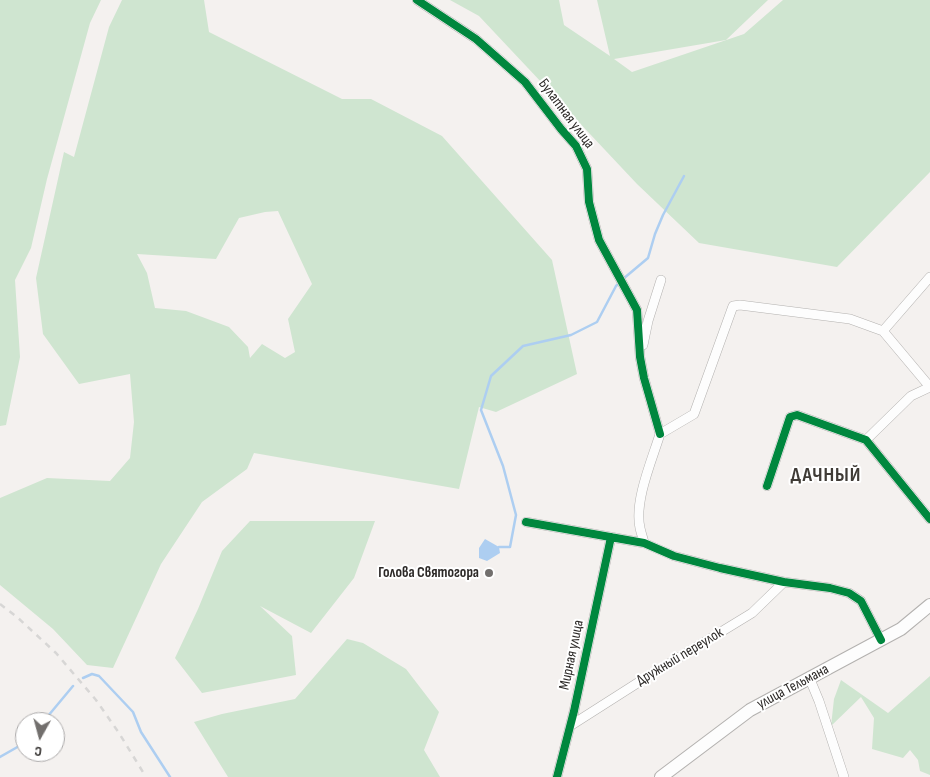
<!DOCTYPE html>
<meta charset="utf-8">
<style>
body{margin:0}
#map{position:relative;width:930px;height:777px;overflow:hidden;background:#f4f1ef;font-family:"Sofia Sans Condensed",sans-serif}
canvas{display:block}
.north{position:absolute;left:15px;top:712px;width:50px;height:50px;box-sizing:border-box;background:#fff;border:1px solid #aba9a9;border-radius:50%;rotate:187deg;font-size:14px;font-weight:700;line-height:20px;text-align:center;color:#2c2927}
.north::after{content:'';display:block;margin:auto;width:18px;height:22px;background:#726f6d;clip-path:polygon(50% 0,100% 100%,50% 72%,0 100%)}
</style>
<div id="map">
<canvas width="930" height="777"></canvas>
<div class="north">С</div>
</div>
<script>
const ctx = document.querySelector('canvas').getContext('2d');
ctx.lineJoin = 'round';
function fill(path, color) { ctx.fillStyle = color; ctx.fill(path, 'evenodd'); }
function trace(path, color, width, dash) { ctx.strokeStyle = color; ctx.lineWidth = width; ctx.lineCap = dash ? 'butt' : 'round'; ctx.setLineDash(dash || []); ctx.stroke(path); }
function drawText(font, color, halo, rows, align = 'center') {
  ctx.font = font + ' "Sofia Sans Condensed",sans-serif'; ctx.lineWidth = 4; ctx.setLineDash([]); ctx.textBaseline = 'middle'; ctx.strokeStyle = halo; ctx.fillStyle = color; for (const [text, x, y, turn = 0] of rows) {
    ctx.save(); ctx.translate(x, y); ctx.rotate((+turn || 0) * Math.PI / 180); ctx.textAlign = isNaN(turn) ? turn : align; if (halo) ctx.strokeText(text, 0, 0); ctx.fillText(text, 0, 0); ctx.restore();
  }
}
const green = new Path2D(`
 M0,0H101L90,23L47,179L31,248L15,280L20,357L6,425L0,426Z
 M122,0H204L209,32L342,99H371L442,136L552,260L577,374L496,412L479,407L459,489L254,453L247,469L202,502L161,564L113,668L87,665L53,629L0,585V498L47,478L110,481L130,458L134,422L130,374L79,384L43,334L36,278L64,152L74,157L109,27ZM278,211L312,284L288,319L295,352L285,358L262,344L250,358L248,347L229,327L186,311L155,308L147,273L137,254L216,259L239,218L265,212Z
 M450,0H559L564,25L610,56L597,0H768L726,40L614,59L632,72L744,34L783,0H930V172L837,267L699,243L637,184L479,16Z
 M250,521H375L354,578L311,633L260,606L292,636L296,675L202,693L175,658L198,609L222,551Z
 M347,639L363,643L406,669L439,712L424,750L440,777H228L194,722L222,714L295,699Z
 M930,676V775L920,771L918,760L910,750L903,758L872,749L874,718L861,697L831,726L834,699L841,680L888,713Z`);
const water = new Path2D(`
 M485,539L499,547L500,553L487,561L479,558V548Z`);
const stream = new Path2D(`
 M623,279L648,258L655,234L663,215L684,176
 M499,547H510L516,515L503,466L481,410L491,376L523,346L571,335L597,322L616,286L619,283
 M83,678L92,674L99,676L133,712L141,732L170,777
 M43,722L73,686
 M0,757L21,745L25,741`);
const street = new Path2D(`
 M417,0L476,39L525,82L561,129L576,146L587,169L589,202L599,240L637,310L640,357L644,378L660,434
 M883,331L930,277
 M643,345L648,321L661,280
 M866,440L911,396L930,387
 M767,486L790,417L797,415L866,440L930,519
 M526,522L644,543L674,556L720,568L784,582L830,588L849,593L861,601L881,640
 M644,543C643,538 641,533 640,528C634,501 652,460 660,434L694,414L733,306L740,305L850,319L883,331L930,387
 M809,677L819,701L844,777
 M570,726L639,682L752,613L784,582
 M557,777L574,711L611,537`);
const secondary = new Path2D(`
 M661,777L750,710L901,629L930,605`);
const rail = new Path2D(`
 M0,604L17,617L56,653L96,700L119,733L146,777`);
const cycleway = new Path2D(`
 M417,0L476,39L525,82L561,129L576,146L587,169L589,202L599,240L637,310L640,357L644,378L660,434
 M767,486L790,417L797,415L866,440L930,519
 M526,522L644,543L674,556L720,568L784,582L830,588L849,593L861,601L881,640
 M557,777L574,711L611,537`);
const markers = [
 [489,573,5,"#726f6d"]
];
const streetNames = [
 ["Булатная улица",566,114,53],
 ["Мирная улица",572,655,-78],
 ["Дружный переулок",680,657,-31],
 ["улица Тельмана",793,687,-28]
];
const poiNames = [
 ["Голова Святогора",479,573]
];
const districtNames = [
 ["ДАЧНЫЙ",826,476]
];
fill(green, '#cfe5d0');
fill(water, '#adcef1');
trace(stream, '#adcef1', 2.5);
trace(street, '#b3b1af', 10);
trace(secondary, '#b3b1af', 14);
trace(street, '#fdfdfd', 9);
trace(secondary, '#fdfdfd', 12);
trace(rail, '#d7d6d5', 2.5, [6, 6]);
trace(cycleway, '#00873e', 8);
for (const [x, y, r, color] of markers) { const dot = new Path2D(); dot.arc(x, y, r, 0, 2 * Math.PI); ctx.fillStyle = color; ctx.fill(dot); trace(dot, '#fff', 2); }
drawText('15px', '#2c2927', '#fff', streetNames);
drawText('bold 15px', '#2c2927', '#fff', poiNames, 'right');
ctx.letterSpacing = '1px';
drawText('bold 20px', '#3f3b36', '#fff', districtNames);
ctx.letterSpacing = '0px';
</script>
